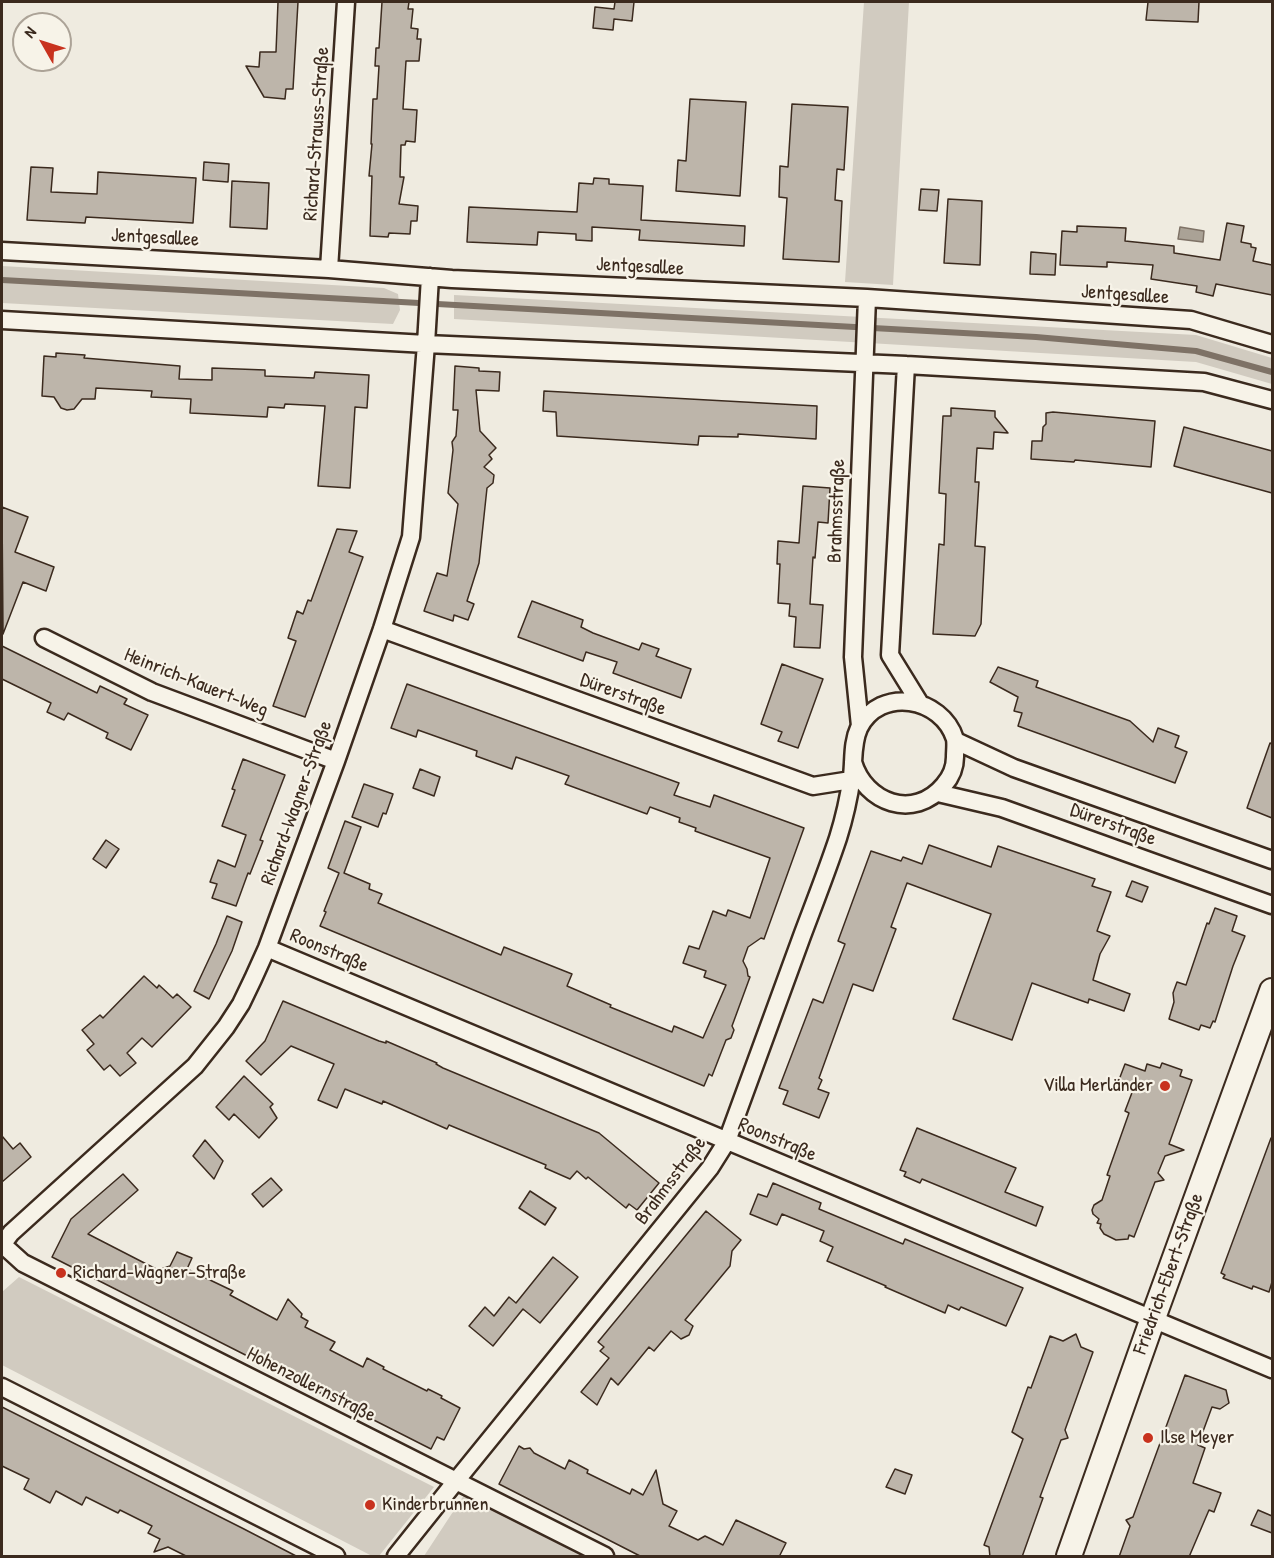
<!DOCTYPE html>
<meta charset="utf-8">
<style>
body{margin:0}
#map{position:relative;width:1274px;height:1558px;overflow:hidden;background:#efebe0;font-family:"Patrick Hand",sans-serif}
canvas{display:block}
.frame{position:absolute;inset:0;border:3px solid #3b2a1e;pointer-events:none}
.north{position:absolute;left:12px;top:12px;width:60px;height:60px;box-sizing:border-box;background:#f7f3e8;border:2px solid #aca397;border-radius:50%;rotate:309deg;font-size:16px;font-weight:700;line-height:24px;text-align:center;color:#3b2a1e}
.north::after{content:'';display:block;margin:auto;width:21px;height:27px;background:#c8321e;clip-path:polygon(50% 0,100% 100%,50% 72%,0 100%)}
</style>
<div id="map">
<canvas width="1274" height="1558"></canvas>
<div class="frame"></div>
<div class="north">N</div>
</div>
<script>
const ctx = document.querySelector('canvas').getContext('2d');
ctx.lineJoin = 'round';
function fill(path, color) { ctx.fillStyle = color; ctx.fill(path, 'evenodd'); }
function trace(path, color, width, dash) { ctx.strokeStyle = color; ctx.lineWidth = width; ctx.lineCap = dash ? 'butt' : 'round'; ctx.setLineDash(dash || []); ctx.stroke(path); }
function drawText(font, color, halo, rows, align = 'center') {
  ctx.font = font + ' "Patrick Hand",sans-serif'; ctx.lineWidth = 4.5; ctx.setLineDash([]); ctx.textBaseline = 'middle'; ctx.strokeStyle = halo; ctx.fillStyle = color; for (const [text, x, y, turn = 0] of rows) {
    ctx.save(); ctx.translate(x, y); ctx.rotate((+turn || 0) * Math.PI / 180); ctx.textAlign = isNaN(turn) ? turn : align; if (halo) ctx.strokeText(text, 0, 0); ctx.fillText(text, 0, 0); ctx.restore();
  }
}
const green = new Path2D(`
 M864,2H909L893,285L845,282Z
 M2,266L384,288L398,294L400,310L393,324L2,303Z
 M454,295L1196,335L1272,358V384L1196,362L454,319Z
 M19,1277L434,1487L379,1556H372L2,1365V1292Z
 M464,1495L586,1556H424Z`);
const water = new Path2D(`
 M1180,227L1204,231L1203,242L1178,239Z`);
const stream = new Path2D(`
 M2,280L1036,337L1196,351L1272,372`);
const building = new Path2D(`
 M278,2H298L293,89H286L285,99L264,97L246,66L259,67L260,52H276Z
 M382,2H409L408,9H413L411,28L418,29L417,39H421L419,61H406L403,109L417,110L415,142L406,141L405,145H401L400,177H404L399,204L418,206L417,221H411L410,234L389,233L388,237L370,236L372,176H369L372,144H371L373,99H377L379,66H375L376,48H379Z
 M615,2H634L632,21L614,19L613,30L593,28L595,7L614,9Z
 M1148,2H1199L1198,22L1146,20Z
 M690,99L746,102L740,196L676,191L678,160L686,161Z
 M792,104L848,107L844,170L837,169L835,200L842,201L839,262L783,259L787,198L779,197L780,166L788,167Z
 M204,162L229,164L228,182L203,180Z
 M31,167L53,168L51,192L97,194L98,172L196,178L193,223L86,217L85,223L27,220Z
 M594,178L609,179V184L643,186L641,220L745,226L744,246L639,240L640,230L592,227V241L576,240V234L538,232L537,245L467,242L469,207L577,212L579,183L593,184Z
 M232,181L269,183L267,229L230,227Z
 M921,189L939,190L937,211L919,210Z
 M948,199L982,201L980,265L944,263Z
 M1227,223L1244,226L1241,242L1251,244V247L1256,248L1253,261L1272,265V295L1216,284L1213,296L1196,292L1197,286L1151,279L1153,265L1107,262V267L1060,265L1062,231L1077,232V226L1126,228L1125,241L1174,246V253L1220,260Z
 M1031,252L1056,254L1055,275L1030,274Z
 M56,353L85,355L84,358L180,366L179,379L212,380V368L265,370V376L314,378L315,372L369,375L367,408L355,407L350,488L318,486L325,406L285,404L284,408L268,407L267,417L190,413L191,399L151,397L152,391L96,388L95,399H82L74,409L67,410L61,408L54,397L42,396L44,356L56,357Z
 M455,366L479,368V371L500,372L499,391L476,390L480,431L496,448L489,455L492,459L484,467L494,475L493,483L487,488L479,563L467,601L474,604L468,620L454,615L453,621L424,611L437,573L447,576L458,504L448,493L453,450L452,442L456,436L458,410H453Z
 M544,391L817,406L816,439L738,434V437L699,436L698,445L557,436L556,412L543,411Z
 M951,408L995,411V417L1008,433L994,432L993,449L977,448L975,482H979L975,546L985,547L981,624L975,636L933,634L939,544L944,545L946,494L939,493L943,416H951Z
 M1053,412L1155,421L1151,467L1075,460L1074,462L1031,459L1032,441H1042L1043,427L1046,424V413Z
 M1184,427L1272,451V493L1174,466Z
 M803,486L830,488L828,523L818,522L815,558L813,557L810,604L823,605L820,648L794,647L796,617L789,616L790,604L778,603L780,564H777L778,541L799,543Z
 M2,507L28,517L15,552L54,567L46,591L23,582L3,634Z
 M337,529L357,531L349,552L363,557L305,717L273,706L296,641L288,638L297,611L303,614L308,600L311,601Z
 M532,601L583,620L581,627L593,633L639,650L642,643L659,649L656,656L691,669L681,698L613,673L617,662L586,652L583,661L518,637Z
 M2,646L97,693L100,686L127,699L124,704L148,715L131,750L106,738L108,733L68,713L64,720L47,712L51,703L2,679Z
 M782,664L823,679L798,748L778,741L782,732L761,724Z
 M998,667L1038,681L1036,687L1130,721L1153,742L1158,728L1179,736L1175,747L1187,752L1175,783L1018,726L1022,713L1014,711L1018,697L990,682Z
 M407,684L679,783L674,795L710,807L714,795L804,828L764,939L761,938L748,947L743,961L747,969L748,976L750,977L732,1026L734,1030L731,1038L726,1040L712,1076L709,1074L704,1086L320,926L326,912L324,911L339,873L328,868L345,821L361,827L344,873L370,884L369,889L382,894L378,903L501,955L504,947L572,974L567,986L611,1005L610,1007L672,1032L674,1026L703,1038L726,985L704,977L706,971L683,963L689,946L699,949L713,911L726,916L728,910L750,918L770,858L695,831L696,828L679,822L680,818L650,807L647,814L565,784L569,776L516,757L512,769L476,756L477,751L418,730L416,737L391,728Z
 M1270,743L1272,744V818L1247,808Z
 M243,759L285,775L260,840L263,841L250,874L248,873L236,906L212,898L217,884L210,882L218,860L235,867L246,835L222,826L235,790L232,789Z
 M420,769L440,777L434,796L413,788Z
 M364,784L393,794L386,814L383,813L378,827L352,817Z
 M106,840L119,849L106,868L93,859Z
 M929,845L991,867L998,846L1095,879L1092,886L1111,892L1097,931L1110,936L1100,954L1093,980L1130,994L1124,1011L1089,999L1088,1003L1032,983L1012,1040L953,1019L991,914L907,883L891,927L896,929L873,991L853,984L819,1078L822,1080L818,1089L829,1093L819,1118L783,1104L788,1091L779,1088L813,999L823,1003L845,944L838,941L871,851L901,861L903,857L922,864Z
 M1132,881L1148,887L1142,902L1126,896Z
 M1215,908L1237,916L1232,931L1245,936L1233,966L1215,1022L1213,1021L1210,1028L1201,1025L1199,1030L1169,1019L1174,1002L1173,993L1177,982L1186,985L1207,923L1209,924Z
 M227,916L242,922L232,951L209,999L194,991L216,944Z
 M144,976L157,988L159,985L173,998L177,994L191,1007L152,1047L142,1038L127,1053L136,1063L120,1076L110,1065L104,1070L87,1050L94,1044L82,1030L100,1015L103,1018Z
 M283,1001L379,1041L386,1043V1041L437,1063L436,1064L443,1068L599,1133L659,1183L637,1210L629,1204L626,1208L588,1177L586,1179L577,1171L570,1179L545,1168L546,1165L449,1125L447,1129L383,1101L382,1104L345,1089L337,1108L318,1100L334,1064L291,1046L261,1075L246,1061L265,1041Z
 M1162,1063L1182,1070L1180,1076L1192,1080L1169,1144L1184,1150L1165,1156L1158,1173L1164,1180L1155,1182L1134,1237L1129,1235L1128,1239L1116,1240L1104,1234L1100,1228L1101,1224L1097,1223L1099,1219L1093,1214L1092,1210L1094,1205L1102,1200L1110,1176L1107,1175L1129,1113L1125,1111L1133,1090L1117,1085L1125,1064L1145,1071L1147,1064L1160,1068Z
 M244,1076L273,1104L270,1107L277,1118L259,1138L234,1114L229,1120L216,1107Z
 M917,1128L1016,1168L1005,1192L1043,1207L1036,1226L922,1179L920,1183L904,1176L906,1172L900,1170Z
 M2,1136L13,1149L20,1143L31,1157L2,1182Z
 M1271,1138L1272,1139V1282L1269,1292L1253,1286L1252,1289L1223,1278L1225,1275L1221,1273Z
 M205,1140L223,1161L214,1179L193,1156Z
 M123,1174L138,1190L88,1234L158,1270L170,1266L177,1252L192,1258L187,1269L233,1291L230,1295L277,1320L288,1299L302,1314L301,1317L308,1321L305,1327L335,1342L330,1350L363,1367L367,1358L384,1367L383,1369L427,1391L428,1389L442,1396L441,1398L460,1408L444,1440L437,1437L431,1449L52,1257L71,1219Z
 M271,1178L282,1190L263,1207L252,1194Z
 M773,1183L821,1203L819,1209L903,1244L905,1239L1023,1288L1006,1326L961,1307L959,1310L948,1305L945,1313L885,1287L886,1286L827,1261L833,1247L820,1241L824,1231L782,1214L777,1225L750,1214L758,1194L767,1197Z
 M530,1191L556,1208L545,1225L519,1208Z
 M706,1211L741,1240L732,1251L730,1266L685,1320L693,1326L689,1335L681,1339L671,1331L654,1351L649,1347L618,1385L611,1378L597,1405L581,1392L609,1358L600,1351L604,1347L598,1342Z
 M553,1257L578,1277L540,1323L523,1309L493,1346L469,1326L485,1307L494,1316L509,1297L516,1303Z
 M1076,1334L1081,1347L1093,1352L1065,1430L1068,1438L1061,1440L1040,1497L1043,1498L1022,1557H990L989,1547L984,1545L1023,1439L1012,1432L1028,1387L1031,1388L1050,1336L1063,1341Z
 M1185,1375L1226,1390L1229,1403L1220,1409L1212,1407L1198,1445L1205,1448L1193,1483L1221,1493L1214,1512L1209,1510L1189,1557H1119L1130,1526L1126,1520L1133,1517Z
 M2,1407L242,1528L298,1557H188L168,1547L154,1552L160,1539L148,1533L152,1526L120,1510L118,1513L86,1497L82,1505L56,1491L50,1503L24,1489L29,1479L2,1466Z
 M519,1446L524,1449L530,1448L534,1453L565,1469L569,1460L588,1470L587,1473L630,1494L632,1489L643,1495L656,1470L663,1504L677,1511L669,1526L698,1540L705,1536L723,1545L736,1520L786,1543L779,1557H642L499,1484Z
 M895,1469L912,1475L905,1494L886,1487Z
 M1258,1510L1272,1516V1533L1251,1525Z`);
const street = new Path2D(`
 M2,251L329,269L452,279L867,298L1191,320L1272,344
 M329,269L346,2
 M2,320L426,344L906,365L1204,382L1272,400
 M906,365L890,655L919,702
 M382,629L813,786L851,780
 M44,638L152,692L336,761
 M860,726L853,657L867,298
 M956,741L1014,768L1272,860
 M938,793L1002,808L1272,905
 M267,948L1272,1369
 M2,1244L23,1263L605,1556
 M2,1245L11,1233L195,1066L226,1027L241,1004L253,979L267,948L336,761L382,629L411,537L426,344L430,277
 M2,1387L336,1556
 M396,1556L456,1481L710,1168L727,1141C752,1073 777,1005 802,936C814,904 827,871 838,838C844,819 849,797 852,776C854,760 852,743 859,728C880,686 942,697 955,739C956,744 955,751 955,757C955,768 951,777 944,785C914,821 865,803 853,762`);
const secondary = new Path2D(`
 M1069,1556L1153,1318L1272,991`);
const markers = [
 [1165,1086,6,"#c8321e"],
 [61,1273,6,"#c8321e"],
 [1148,1438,6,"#c8321e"],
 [370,1505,6,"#c8321e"]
];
const streetNames = [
 ["Richard-Strauss-Straße",317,134,-86],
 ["Jentgesallee",155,238,3],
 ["Jentgesallee",640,267,3],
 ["Jentgesallee",1125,295,4],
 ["Brahmsstraße",837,511,-88],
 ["Heinrich-Kauert-Weg",196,683,22],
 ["Dürerstraße",623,695,20],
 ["Richard-Wagner-Straße",297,803,-70],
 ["Dürerstraße",1113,825,20],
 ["Roonstraße",329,951,23],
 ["Roonstraße",777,1140,23],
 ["Brahmsstraße",671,1181,-53],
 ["Friedrich-Ebert-Straße",1169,1274,-70],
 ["Hohenzollernstraße",311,1385,27]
];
const poiNames = [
 ["Villa Merländer",1153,1086,"right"],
 ["Richard-Wagner-Straße",73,1273],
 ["Ilse Meyer",1160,1438],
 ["Kinderbrunnen",382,1505]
];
fill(green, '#d1cbc0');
fill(water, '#aaa296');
trace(water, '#7e7266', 1.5);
trace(stream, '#7e7266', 6);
fill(building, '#bdb5aa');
trace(building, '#3b2a1e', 1.5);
trace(street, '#3b2a1e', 21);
trace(secondary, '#3b2a1e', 28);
trace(street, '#f7f3e8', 16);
trace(secondary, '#f7f3e8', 24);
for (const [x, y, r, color] of markers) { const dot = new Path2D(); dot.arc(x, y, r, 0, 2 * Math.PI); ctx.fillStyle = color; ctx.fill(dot); trace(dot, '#f7f3e8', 2); }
drawText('20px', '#3b2a1e', '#f7f3e8', streetNames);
drawText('20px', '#3b2a1e', '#f7f3e8', poiNames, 'left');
</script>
